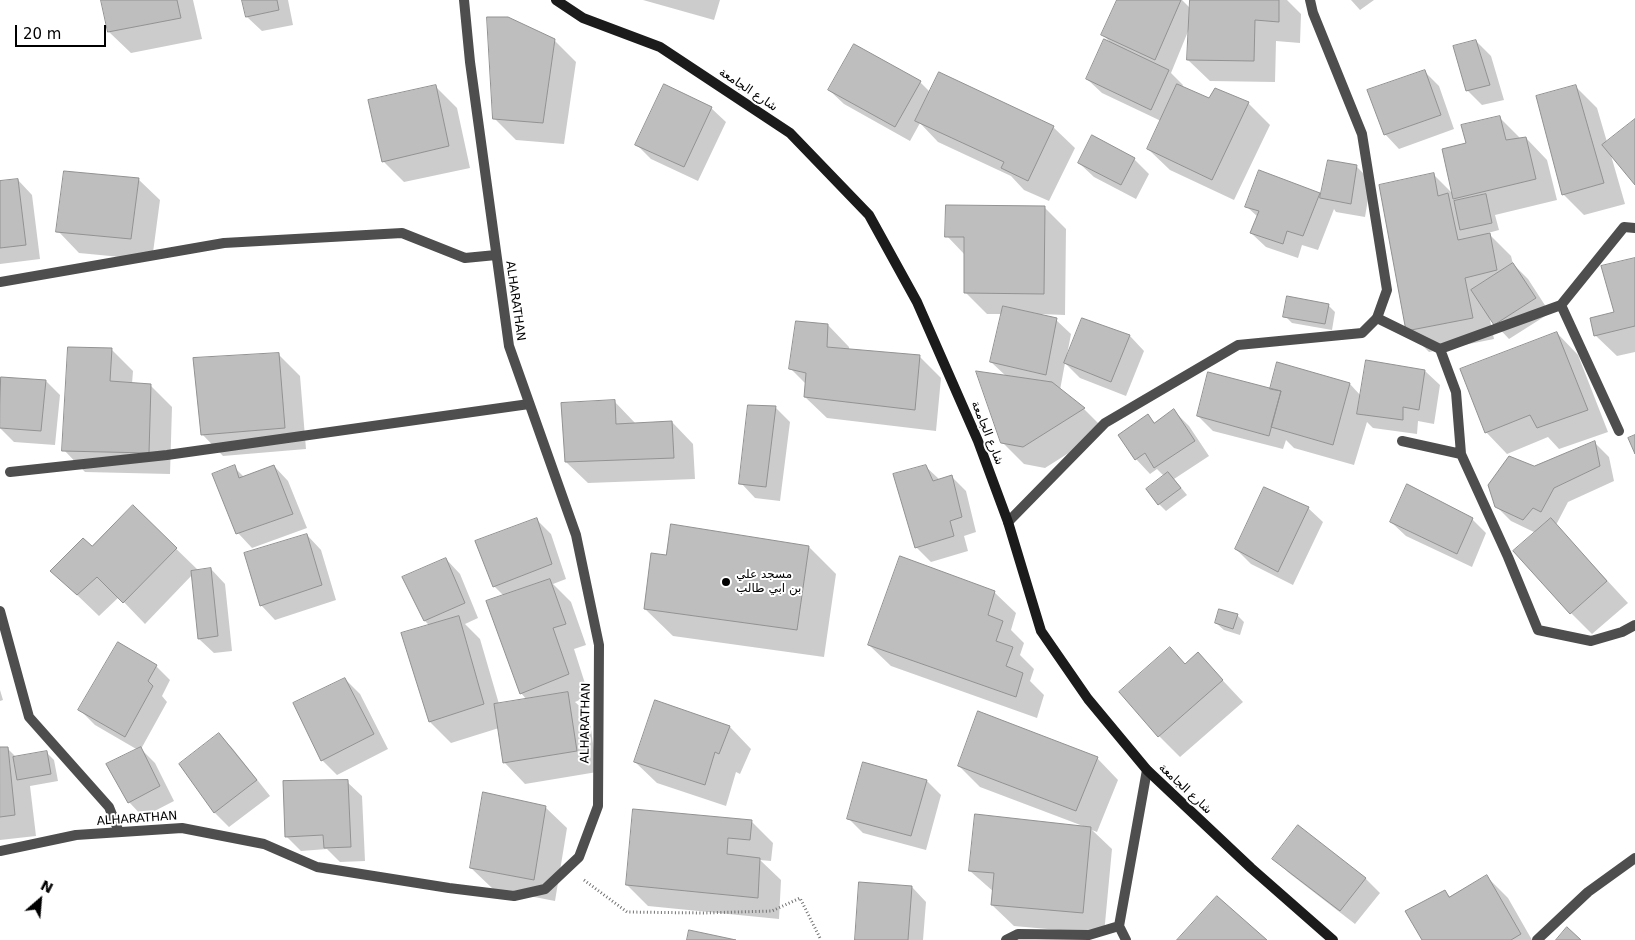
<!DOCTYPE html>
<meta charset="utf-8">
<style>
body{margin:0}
#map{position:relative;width:1635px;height:940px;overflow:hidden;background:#fff;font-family:"DejaVu Sans",sans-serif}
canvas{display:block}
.north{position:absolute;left:15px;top:875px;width:50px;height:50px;-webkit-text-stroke:4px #fff;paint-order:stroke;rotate:27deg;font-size:14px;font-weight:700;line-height:20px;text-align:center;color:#000}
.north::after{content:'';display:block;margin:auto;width:18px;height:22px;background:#000;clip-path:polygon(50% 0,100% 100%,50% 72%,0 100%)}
.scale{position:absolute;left:15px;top:25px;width:91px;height:22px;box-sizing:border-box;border:2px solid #000;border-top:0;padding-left:6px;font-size:15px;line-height:18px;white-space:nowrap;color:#000;-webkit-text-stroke:4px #fff;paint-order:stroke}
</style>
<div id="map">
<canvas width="1635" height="940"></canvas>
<div class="north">N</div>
<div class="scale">20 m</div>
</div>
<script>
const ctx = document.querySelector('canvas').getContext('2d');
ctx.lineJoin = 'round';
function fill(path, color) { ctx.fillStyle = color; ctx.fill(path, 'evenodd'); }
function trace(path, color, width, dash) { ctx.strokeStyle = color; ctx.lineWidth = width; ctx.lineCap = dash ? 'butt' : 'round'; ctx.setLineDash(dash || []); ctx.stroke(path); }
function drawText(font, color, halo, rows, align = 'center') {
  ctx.font = font + ' "DejaVu Sans",Vazirmatn,sans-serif'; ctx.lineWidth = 4; ctx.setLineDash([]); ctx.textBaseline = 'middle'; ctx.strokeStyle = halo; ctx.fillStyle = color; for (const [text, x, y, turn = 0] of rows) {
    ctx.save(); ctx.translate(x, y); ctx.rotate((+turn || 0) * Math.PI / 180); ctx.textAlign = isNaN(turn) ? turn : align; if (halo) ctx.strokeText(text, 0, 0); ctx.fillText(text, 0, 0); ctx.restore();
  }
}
const shadow = new Path2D(`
 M102,0H193L202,39L131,53L109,32Z
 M244,0H288L293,25L262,31L247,17Z
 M643,0H720L714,20Z
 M1118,0H1182L1190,8L1191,0H1287L1301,14L1300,43L1276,41L1275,82L1210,81L1188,60L1189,29L1171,73L1183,85L1182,87L1210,100L1248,103L1270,125L1234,200L1170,170L1148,149L1161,121L1102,93L1087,79L1112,44L1102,34Z
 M1351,0H1374L1360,10Z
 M554,40L576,62L564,144L516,140L494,118Z
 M1476,41L1491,56L1504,100L1482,105L1467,90Z
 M1424,71L1439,86L1454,129L1399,149L1385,134Z
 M920,82L930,92L1053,127L1075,148L1049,201L1024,190L1011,176L938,142L920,123L910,141L844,104L829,90Z
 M1575,86L1597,108L1607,142L1635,120V183L1610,152L1625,204L1584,215L1563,194Z
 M436,87L457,108L470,168L404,182L383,161Z
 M711,108L726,122L698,181L651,159L637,145Z
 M1500,118L1521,139L1526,138L1547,160L1557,200L1495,215L1499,230L1488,233L1511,256L1513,264L1528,279L1550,313L1509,339L1495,324L1489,315L1494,339L1429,352L1407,330L1434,175L1453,194L1467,144Z
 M1134,159L1149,174L1136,199L1094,177L1079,163Z
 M1329,161L1357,167L1371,181L1365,217L1336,212L1334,209L1318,250L1302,245L1298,258L1266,247L1251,233L1258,217L1246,206L1319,194L1322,197Z
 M138,179L160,200L152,260L79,253L58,231Z
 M18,180L32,195L40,259L0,264V182Z
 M1044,207L1066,229L1065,315L1039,314L1056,320L1071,334L1067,355H1068L1082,320L1130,336L1144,351L1126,396L1080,378L1065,363L1060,390L1084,409L1105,430L1045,468L1024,464L1002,442L1006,376L991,362L1002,314H987L965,292V255L947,236Z
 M1635,259V352L1617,356L1595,335L1616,313Z
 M1328,305L1335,312L1332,330L1292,323L1285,316Z
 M828,325L849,347V350L919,356L941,378L936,431L827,418L805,397L806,384L791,369Z
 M1557,333L1578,355L1608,432L1559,449L1548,437L1507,454L1486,432Z
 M111,349L133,371L132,384L150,385L172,407L170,474L85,472L64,450Z
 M278,354L300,376L306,449L223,456L202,434Z
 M1278,364L1350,384L1361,396L1425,371L1440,385L1434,424L1418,421L1417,434L1373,428L1367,422L1354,465L1294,448L1286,440L1283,449L1213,431L1198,416L1271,390Z
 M2,379L46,381L60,395L55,445L14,442L0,428Z
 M614,401L636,424L672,422L693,444L695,479L588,483L566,462Z
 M775,407L790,422L780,501L755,498L741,483Z
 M1174,411L1189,426L1209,456L1174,479L1187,495L1166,511L1159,504L1164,476L1157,469L1150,474L1136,459L1148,416L1156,424Z
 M1595,443L1609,457L1614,481L1568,502L1556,525L1628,603L1592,634L1571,613L1536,533L1511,521L1496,506L1534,467Z
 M274,466L288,481L307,528L252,548L238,533L234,467L244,477Z
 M925,466L940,480L952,477L966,491L976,532L964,536L968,551L931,562L916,547Z
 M133,507L199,571L211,569L225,584L232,651L214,653L199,639L193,574L145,624L119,597L99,616L52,571L92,548Z
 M1308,508L1323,522L1293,585L1251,564L1236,549Z
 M536,519L551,534L566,579L553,584L571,602L586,645L574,649L589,696L575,702L589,715L597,772L525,784L504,762L499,728L451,743L430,722V626L425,621L446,559L460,574L478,618L465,624L480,639L499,704L527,700L521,693L504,596L494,586Z
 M1472,519L1486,533L1472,567L1406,536L1391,522Z
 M307,535L321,550L336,600L275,620L261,605Z
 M809,547L836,574L824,657L673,636L645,609L667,557Z
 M994,592L1016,613L1011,630L1024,643L1020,655L1034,669L1030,681L1044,695L1037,718L891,666L869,645Z
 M1237,615L1244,622L1240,635L1224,630L1216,623Z
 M1198,654L1243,702L1180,757L1159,736L1186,665Z
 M156,666L170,680L162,696L167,702L141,749L155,763L174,801L143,817L129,802L138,750L95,725L80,710Z
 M345,679L360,694L388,749L337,775L322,760L295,704Z
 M0,690L3,700L0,701Z
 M656,702L730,727L751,749L740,774L736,772L726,806L657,783L635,762Z
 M219,734L233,749L270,796L229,827L215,813L180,764Z
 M7,748L17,758L47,753L54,760L58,781L30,786L36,836L0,840V749Z
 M1097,758L1118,780L1097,832L1092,830L1112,849L1104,934L1014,926L992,905L994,892L970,871L1083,826L980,787L959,766Z
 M927,781L941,795L926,850L863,833L849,819Z
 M347,782L362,796L365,861L340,862L327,849L301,851L286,836Z
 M545,807L567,828L555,901L493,889L471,868Z
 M635,810L752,822L773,843L771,861L760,860L781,880L779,919L648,906L627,885Z
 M1274,859L1365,878L1380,893L1355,924L1289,873Z
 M1486,876L1508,898L1532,940H1423L1445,891L1451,898Z
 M912,887L926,902L923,940H856Z`);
const building = new Path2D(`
 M101,0H177L181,18L108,32Z
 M242,0H277L279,10L246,17Z
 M1117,0H1181L1155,60L1101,35Z
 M1190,0H1279V22L1255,20L1254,61L1187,60Z
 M487,17H508L555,39L543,123L493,119Z
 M1104,39L1169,70L1151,110L1086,79Z
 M1476,40L1490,85L1466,91L1453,46Z
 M854,44L921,81L895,127L828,90Z
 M1425,70L1441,115L1384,135L1367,90Z
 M939,72L1054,126L1028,181L1001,168L1004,162L915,121Z
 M664,84L712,107L684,167L635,145Z
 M1177,84L1209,98L1215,88L1249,102L1212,180L1147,149Z
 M436,85L449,146L382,162L368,100Z
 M1576,85L1604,183L1562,195L1536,96Z
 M1500,116L1506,140L1526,137L1536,179L1453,199L1442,149L1466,143L1461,125Z
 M1635,119V185L1602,145Z
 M1092,135L1135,158L1121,185L1078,163Z
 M1328,160L1357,165L1351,204L1320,198Z
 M1259,170L1320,193L1303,236L1287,231L1283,244L1250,233L1259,211L1245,207Z
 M64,171L139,178L131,239L56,232Z
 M1434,173L1438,196L1448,193L1458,240L1490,233L1497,270L1465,278L1473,318L1406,331L1379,185Z
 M18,179L26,245L0,248V181Z
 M1486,194L1492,223L1460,230L1454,201Z
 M946,205L1045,206L1044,294L964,293V237H945Z
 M1635,258V326L1594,336L1590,318L1614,312L1601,266Z
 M1513,263L1536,298L1494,325L1471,290Z
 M1287,296L1329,304L1325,324L1283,317Z
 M1003,306L1057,318L1046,375L990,362Z
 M1082,318L1130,335L1111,382L1064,363Z
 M796,321L828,324L827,347L920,355L915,410L804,397L806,373L789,369Z
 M1557,332L1588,410L1537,428L1530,415L1485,433L1460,369Z
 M68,347L112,348L110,381L151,384L149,453L62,451Z
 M279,353L285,428L201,435L193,358Z
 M1366,360L1425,370L1419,410L1403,407V420L1357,414Z
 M1277,362L1350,383L1333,445L1271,427L1281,391L1270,389Z
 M976,371L1052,382L1085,408L1023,447L1001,443Z
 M1208,372L1281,391L1269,436L1197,416Z
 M1,377L46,380L41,431L0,428Z
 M615,400L616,424L672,421L674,458L565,462L561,403Z
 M748,405L776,406L766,487L739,484Z
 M1174,409L1195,441L1154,468L1145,453L1135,460L1118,435L1148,414L1154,423Z
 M1635,435V454L1628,438Z
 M1595,441L1600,466L1554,488L1541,512L1533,508L1523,520L1495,507L1488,485L1509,456L1534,466Z
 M235,465L239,478L274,465L293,514L236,534L212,474Z
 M926,465L933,481L952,475L962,517L950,521L954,536L915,548L893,474Z
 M1168,472L1181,488L1158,505L1146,489Z
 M1407,484L1473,518L1457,554L1390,522Z
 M1264,487L1309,507L1278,572L1235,549Z
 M133,505L177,548L123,603L97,577L77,595L50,571L83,538L92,546Z
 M537,518L552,564L493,587L475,541Z
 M1551,518L1607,581L1570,614L1513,551Z
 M671,524L809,546L797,630L644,609L651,553L666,555Z
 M307,534L322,585L260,606L244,553Z
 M900,556L995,591L988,615L1003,621L996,641L1013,647L1006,666L1023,673L1016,697L868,645Z
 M446,558L465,603L424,621L402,577Z
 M211,568L218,636L198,639L191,571Z
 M550,579L566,624L553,628L569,674L520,694L486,601Z
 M1219,609L1238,614L1233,629L1215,623Z
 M459,616L484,704L429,722L401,633Z
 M118,642L157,665L148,681L153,686L125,737L78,710Z
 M1170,647L1185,664L1198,652L1223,680L1158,737L1119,692Z
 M345,678L374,734L321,761L293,703Z
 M568,692L577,751L503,763L494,704Z
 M655,700L730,726L719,754L715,752L705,785L634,762Z
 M978,711L1098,757L1076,811L958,766Z
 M219,733L257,780L214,813L179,764Z
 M0,747H8L15,815L0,817Z
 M141,747L160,786L128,803L106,764Z
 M47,751L51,774L17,780L13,757Z
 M863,762L927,780L911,836L847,819Z
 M348,780L351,847L324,848L323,835L285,837L283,781Z
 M483,792L546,806L534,880L470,868Z
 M633,809L752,820L750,840L728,838L727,854L760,858L758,898L626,885Z
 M975,814L1091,827L1083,913L991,905L994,873L969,871Z
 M1298,825L1366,878L1340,911L1272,859Z
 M1487,875L1521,934L1511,940H1422L1405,911L1445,890L1449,897Z
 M859,882L912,886L908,940H855Z
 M1217,896L1267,940H1177Z
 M1567,927L1581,940H1556Z
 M689,930L736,940H687Z`);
const path = new Path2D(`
 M584,880L627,912L703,913L772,911L800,898L821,940`);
const minor = new Path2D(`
 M0,282L224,243L402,233L465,258L496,255
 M1561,305L1619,431
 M1377,318L1440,349L1456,392L1461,454L1508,557L1538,630L1591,641L1622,632L1635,625
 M1440,349L1561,305L1624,227L1635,228
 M1402,441L1461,454
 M10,472L167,455L529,404
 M0,611L29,717L109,807L119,832
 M1119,926L1126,940
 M1006,940L1018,934L1089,935L1119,926L1147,770
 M1537,940L1588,892L1635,858`);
const tertiary = new Path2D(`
 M1008,522L1105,423L1238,345L1362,333L1377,318L1387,290L1362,134L1313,13L1310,0
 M0,851L76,835L182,828L264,844L317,867L449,888L514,896L545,889L579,857L598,806L599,645L576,535L509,346L470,62L464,0`);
const secondary = new Path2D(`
 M556,0L583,18L660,47L790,133L869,215L917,302L978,441L1008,522L1041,631L1088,699L1147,770L1251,868L1333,940`);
const markers = [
 [726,582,5,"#000"]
];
const streetNames = [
 ["شارع الجامعة",748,90,34],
 ["ALHARATHAN",515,301,82],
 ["شارع الجامعة",987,433,68],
 ["ALHARATHAN",586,723,-89],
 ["شارع الجامعة",1185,789,43],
 ["ALHARATHAN",137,819,-4]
];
const poiNames = [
 ["مسجد علي",736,575],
 ["بن ابي طالب",736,589]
];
fill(shadow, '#0003');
fill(building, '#bebebe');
trace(building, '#929292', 1);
trace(path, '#707070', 3, [1, 2.5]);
trace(minor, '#4e4e4e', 10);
trace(tertiary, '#4e4e4e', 10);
trace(secondary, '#1b1b1b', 10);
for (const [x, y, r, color] of markers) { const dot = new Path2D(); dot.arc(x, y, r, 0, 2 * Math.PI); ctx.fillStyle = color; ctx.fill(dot); trace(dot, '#fff', 2); }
drawText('12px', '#000', '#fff', streetNames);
drawText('12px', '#000', '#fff', poiNames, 'left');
</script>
